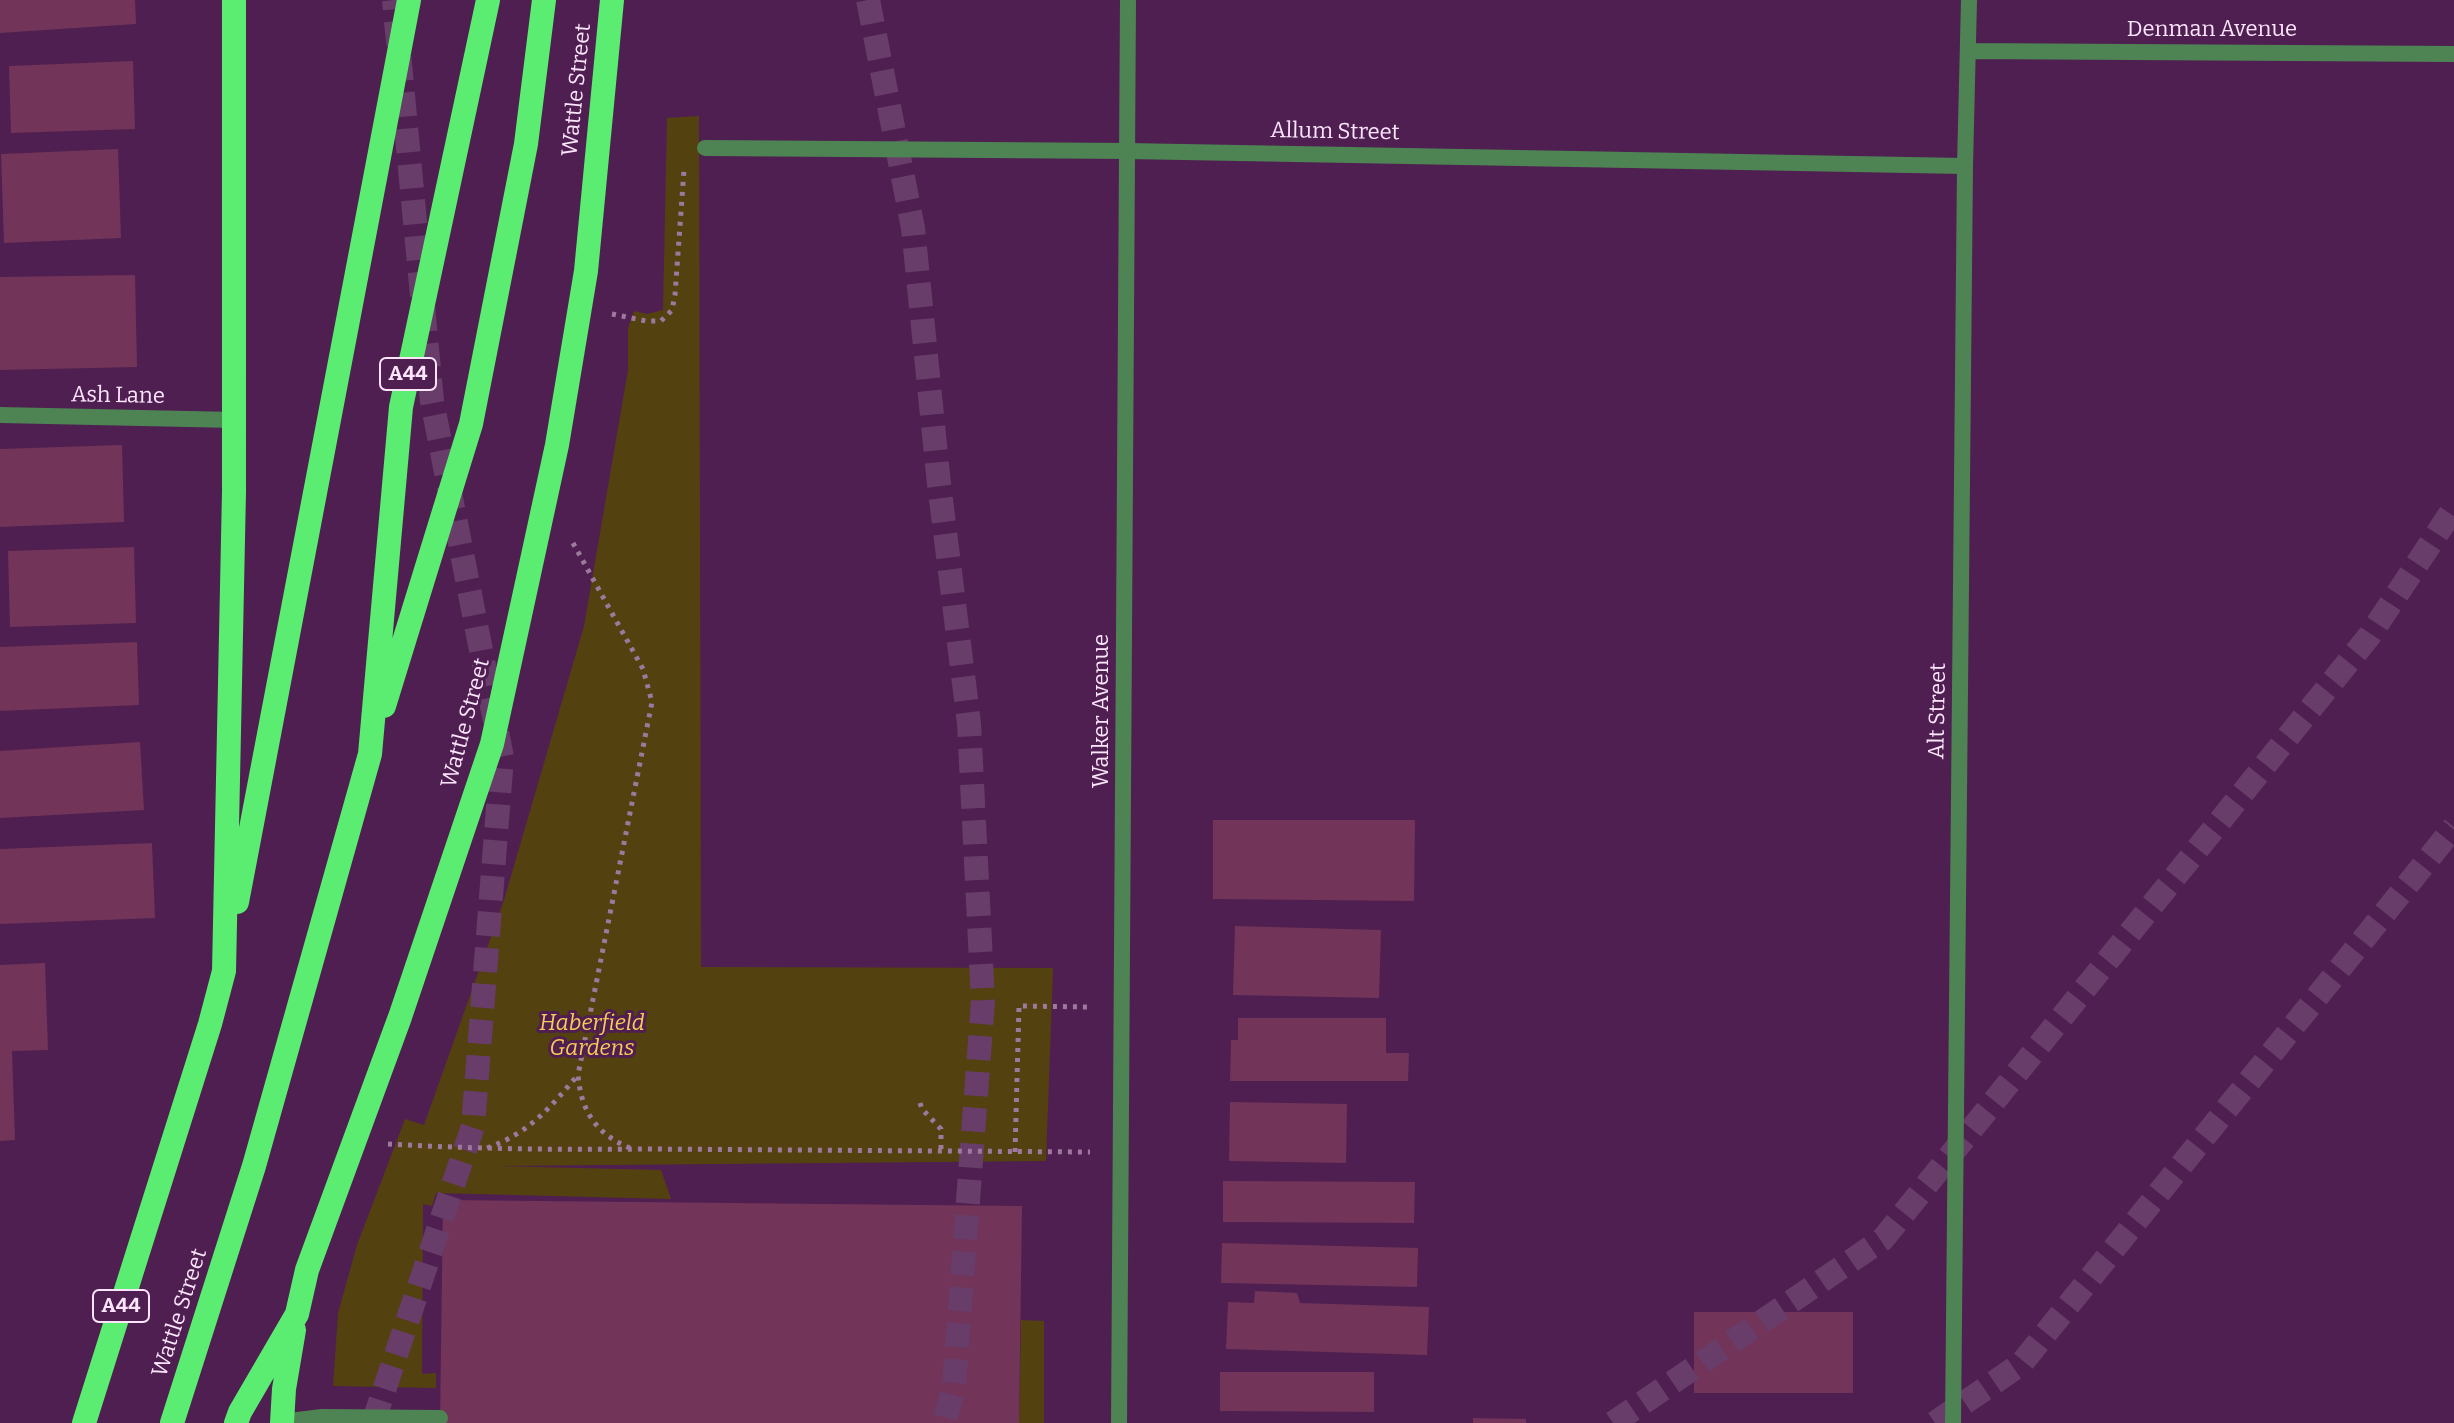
<!DOCTYPE html>
<style>
body{margin:0}
canvas{display:block;background:#4e1f50}
</style>
<canvas width="2454" height="1423"></canvas>
<script>
const ctx = document.querySelector('canvas').getContext('2d');
ctx.lineJoin = 'round';
function fill(path, color) { ctx.fillStyle = color; ctx.fill(path, 'evenodd'); }
function trace(path, color, width, dash) { ctx.strokeStyle = color; ctx.lineWidth = width; ctx.lineCap = dash ? 'butt' : 'round'; ctx.setLineDash(dash || []); ctx.stroke(path); }
function drawText(font, color, halo, rows, align = 'center') {
  ctx.font = font + ' Bitter,serif'; ctx.lineWidth = 6; ctx.setLineDash([]); ctx.textBaseline = 'middle'; ctx.strokeStyle = halo; ctx.fillStyle = color; for (const [text, x, y, turn = 0] of rows) {
    ctx.save(); ctx.translate(x, y); ctx.rotate((+turn || 0) * Math.PI / 180); ctx.textAlign = isNaN(turn) ? turn : align; if (halo) ctx.strokeText(text, 0, 0); ctx.fillText(text, 0, 0); ctx.restore();
  }
}
const green = new Path2D(`
 M699,116L701,967L1053,968L1046,1161L496,1166L661,1170L671,1199L436,1193L432,1206L423,1204L422,1374L436,1373V1388L333,1386L338,1313L357,1245L405,1119L424,1125L504,900L584,626L628,370V328L634,311L647,314L663,310L667,118Z
 M1021,1320L1044,1321V1423H1019Z`);
const building = new Path2D(`
 M0,0H135L136,24L0,33Z
 M133,61L135,129L11,133L9,66Z
 M118,149L121,238L4,243L1,154Z
 M135,275L137,367L0,370V277Z
 M122,445L124,522L0,527V449Z
 M134,547L136,623L10,627L8,551Z
 M137,642L139,705L0,711V647Z
 M140,742L144,810L0,818V751Z
 M1213,820H1415L1414,901L1213,899Z
 M152,843L155,918L0,924V849Z
 M1235,926L1381,930L1379,998L1233,995Z
 M45,963L48,1050L12,1051L15,1140L0,1141V965Z
 M1238,1018H1386V1053H1409L1408,1081H1230L1231,1040H1238Z
 M1230,1102L1347,1104L1346,1163L1229,1161Z
 M1223,1181L1415,1182L1414,1223L1223,1222Z
 M443,1200L1022,1206L1019,1423H440Z
 M1222,1243L1418,1248L1417,1287L1221,1283Z
 M1255,1291L1297,1293L1300,1303L1429,1307L1427,1355L1226,1349L1228,1302L1254,1303Z
 M1694,1312H1853V1393H1694Z
 M1220,1372H1374V1412L1220,1411Z
 M1473,1418L1526,1419V1423H1473Z`);
const highwayTunnel = new Path2D(`
 M868,0L913,228L939,484L969,723L983,1001L954,1387L944,1423
 M373,1423L473,1126L502,757L432,401L394,0
 M1613,1423L1883,1239L2370,635L2454,508
 M1935,1423L2021,1364L2454,827`);
const path = new Path2D(`
 M612,314L646,321H661L672,310L675,295L684,170
 M573,543L643,669L652,702L578,1075C581,1111 596,1134 630,1148
 M920,1103L922,1109L941,1129V1152
 M388,1144C474,1149 560,1150 647,1149L1090,1152
 M487,1148C529,1133 549,1109 577,1076
 M1015,1152L1019,1006L1091,1007`);
const lane = new Path2D(`
 M705,148L1127,151L1965,166
 M0,415L235,420
 M282,1422L322,1417L440,1418`);
const street = new Path2D(`
 M1969,51L2454,54
 M1119,1423L1128,0
 M1953,1423L1965,166L1969,0`);
const highway = new Path2D(`
 M384,706L471,424L526,144L544,0
 M237,902L409,0
 M84,1423L210,1024L224,971L234,491V0
 M172,1423L254,1166L370,754L401,407L488,0
 M236,1423L240,1412L297,1314L307,1270L400,1017L492,744L557,445L586,271L612,0
 M282,1423L284,1389L294,1330`);
const shields = [
 [408,374,56],
 [121,1306,56]
];
const shieldNames = [
 ["A44",408,374],
 ["A44",121,1306]
];
const streetNames = [
 ["Denman Avenue",2212,30],
 ["Wattle Street",577,90,-84],
 ["Allum Street",1335,132,1],
 ["Ash Lane",118,396,1],
 ["Walker Avenue",1102,711,-90],
 ["Alt Street",1938,711,-89],
 ["Wattle Street",466,723,-75],
 ["Wattle Street",180,1313,-72]
];
const parkNames = [
 ["Haberfield",592,1024],
 ["Gardens",592,1049]
];
fill(green, '#544110');
fill(building, '#723458');
trace(highwayTunnel, '#683d6a', 24, [24, 12]);
trace(path, '#9d799e', 5, [4, 6]);
trace(lane, '#4e8353', 16);
trace(street, '#4e8353', 16);
trace(highway, '#5aed72', 24);
for (const [x, y, w] of shields) { const box = new Path2D(); box.roundRect(x - w / 2, y - 16, w, 32, 6); ctx.fillStyle = '#4e1f50'; ctx.fill(box); trace(box, '#fde6fd', 2); }
drawText('bold 20px', '#fde6fd', null, shieldNames);
drawText('22px', '#fde6fd', '#4e1f50', streetNames);
drawText('italic 22px', '#faca56', '#4e1f50', parkNames);
</script>
